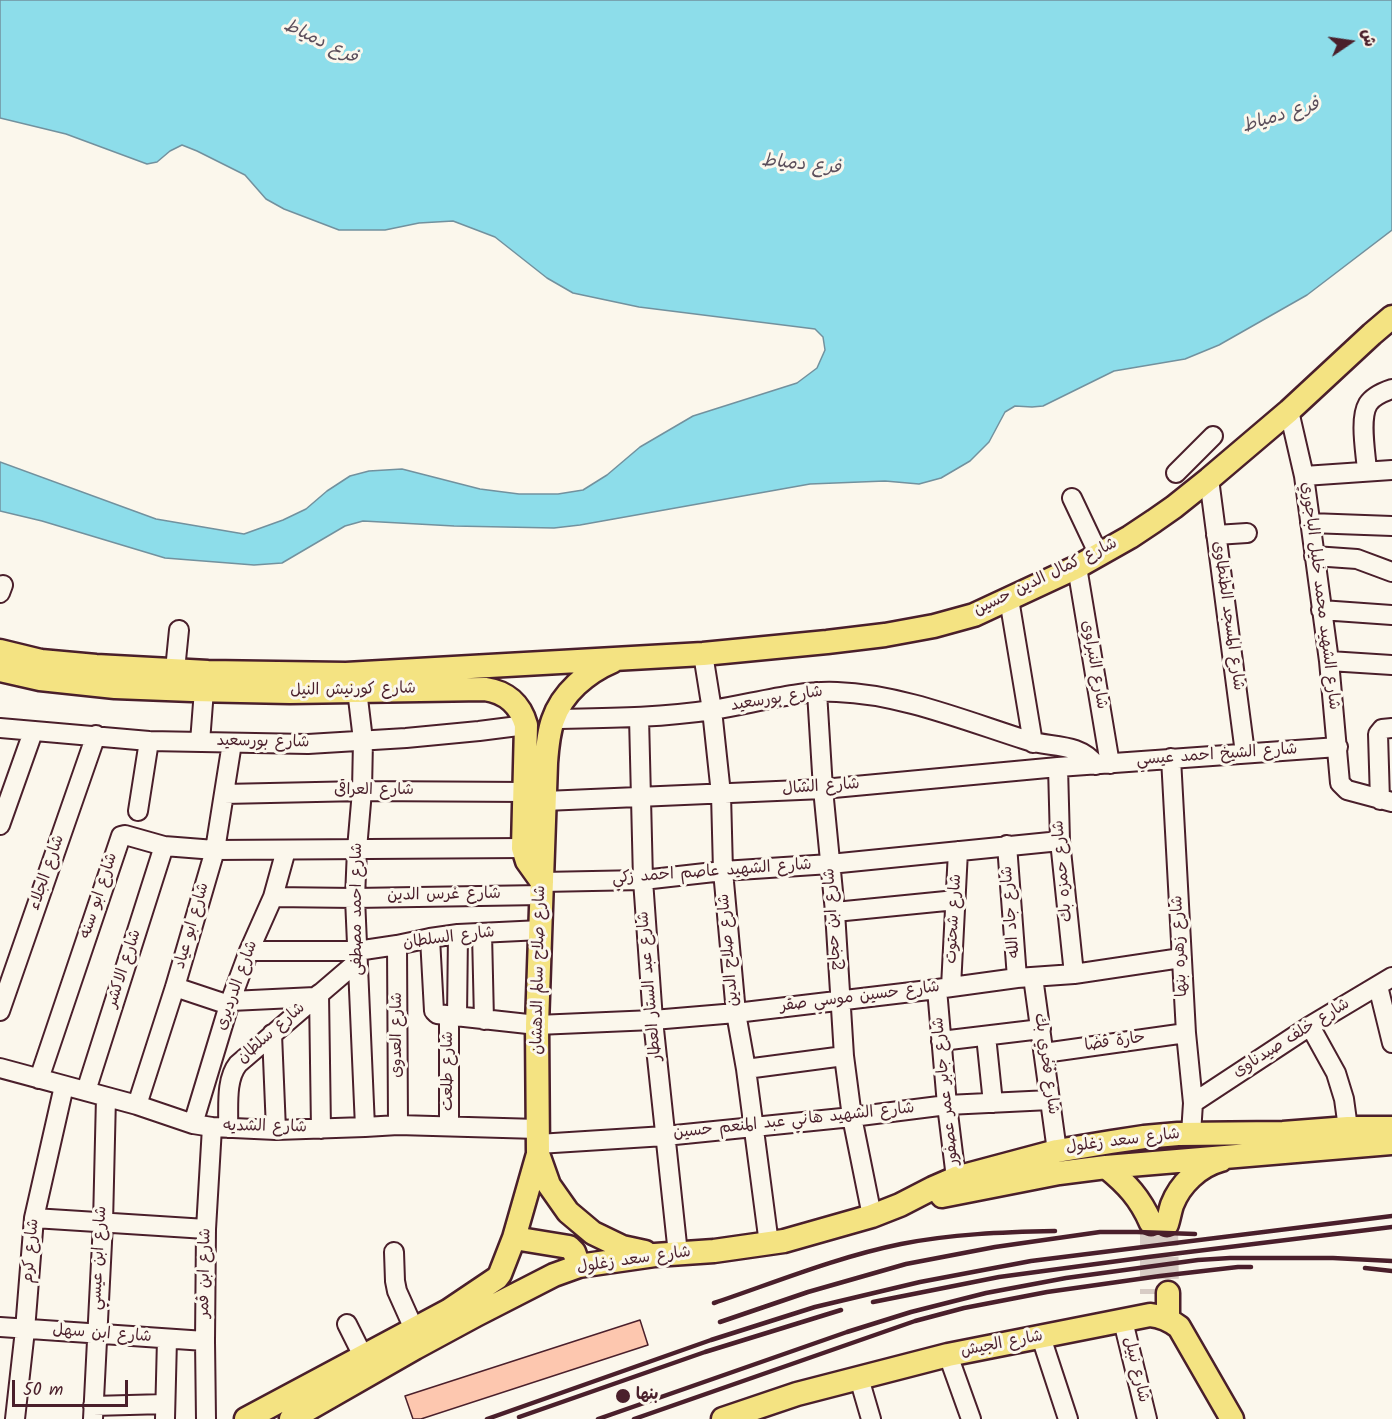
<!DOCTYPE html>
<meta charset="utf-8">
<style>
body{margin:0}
#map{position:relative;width:1392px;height:1419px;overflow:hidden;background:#fbf7ec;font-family:Kalam,"Playpen Sans Arabic",sans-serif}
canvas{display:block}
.north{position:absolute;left:1320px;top:12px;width:60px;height:60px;-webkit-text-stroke:4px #fbf7ec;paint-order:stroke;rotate:77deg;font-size:16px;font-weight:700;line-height:24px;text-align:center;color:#4a1f2b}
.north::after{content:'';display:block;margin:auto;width:21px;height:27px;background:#4a1f2b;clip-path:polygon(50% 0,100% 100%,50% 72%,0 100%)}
.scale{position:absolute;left:12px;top:1380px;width:116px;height:27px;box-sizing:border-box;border:3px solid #4a1f2b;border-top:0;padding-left:8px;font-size:18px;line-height:21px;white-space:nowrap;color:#4a1f2b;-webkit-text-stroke:4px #fbf7ec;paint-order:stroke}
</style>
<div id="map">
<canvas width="1392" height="1419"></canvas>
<div class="north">ش</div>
<div class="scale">50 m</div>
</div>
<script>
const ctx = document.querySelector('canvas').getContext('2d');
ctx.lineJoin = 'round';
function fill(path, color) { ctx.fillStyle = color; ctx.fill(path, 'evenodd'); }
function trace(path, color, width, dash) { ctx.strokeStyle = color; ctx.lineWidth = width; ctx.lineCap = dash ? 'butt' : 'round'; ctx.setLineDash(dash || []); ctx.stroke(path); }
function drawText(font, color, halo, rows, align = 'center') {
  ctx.font = font + ' Kalam,"Playpen Sans Arabic",sans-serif'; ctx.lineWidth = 6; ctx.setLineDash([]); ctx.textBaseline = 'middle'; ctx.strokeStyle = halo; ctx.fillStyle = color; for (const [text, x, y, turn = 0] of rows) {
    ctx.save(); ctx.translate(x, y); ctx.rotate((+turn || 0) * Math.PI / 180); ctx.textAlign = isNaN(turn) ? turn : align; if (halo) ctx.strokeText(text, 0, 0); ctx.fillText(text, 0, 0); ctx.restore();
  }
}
const water = new Path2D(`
 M0,0H1392V230L1307,295L1219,345L1185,359L1114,371L1043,406L1032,407L1015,406L1005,412L989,442L970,461L941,478L919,484L885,481L810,484L580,525L554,528L454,526L363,521L345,526L282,563L254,565L165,558L42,521L0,511V462L156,519L244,534L283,520L306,509L327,491L350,476L369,471L402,469L480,489L519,494H558L583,490L607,475L640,447L693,416L797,383L817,368L825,350L823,337L815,329L639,307L573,293L547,278L495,237L453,221L419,223L385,230H339L284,209L266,199L245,175L197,151L182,145L170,151L157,162L147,164L66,134L0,118Z`);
const building = new Path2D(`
 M640,1320L648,1345L421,1419H413L405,1396Z`);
const majorTunnel = new Path2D(`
 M1151,1223V1294
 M1167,1224L1168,1293`);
const minor = new Path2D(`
 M1289,411L1304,476L1329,661L1340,783L1347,790L1392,802
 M1367,471C1366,454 1359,419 1368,404C1373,396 1383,392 1392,389
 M1176,473L1213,436
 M1304,476L1392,470
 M1209,479L1245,753
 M1072,498L1099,555
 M1310,523L1392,526
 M1216,535L1247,533
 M1314,556L1357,559L1392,572
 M1077,567L1110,764
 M0,593L3,585
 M1009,599L1033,743
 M1321,610L1392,615
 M703,654L712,710L721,794L723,871L736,1013L746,1069L769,1244
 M1329,661L1392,665
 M175,670L179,630
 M357,690L363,740L362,791L357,849L355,898L365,1127
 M817,692L823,789L835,912L844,1056L852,1117L872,1216
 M639,717L643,880L653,1020L678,1254
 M553,719C606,718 659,718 712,710C752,704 797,690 837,692C900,694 966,721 1026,740C1050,748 1079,742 1096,765
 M0,728L149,741L308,744L406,738L479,731L526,725
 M200,742L204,690
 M1171,758L1186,1033L1193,1103L1191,1134
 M1058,767L1060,841L1074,974
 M224,794L362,791L525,792
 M1380,800L1378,734L1382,729L1392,728
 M545,801L823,789L1058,767L1338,747
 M138,811L149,741
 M0,825L33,732
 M1007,845L1017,978
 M542,882L643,880L723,871L830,864L1060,841
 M273,897L355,898L542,895
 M835,912L956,900
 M482,933L484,1020
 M430,938L434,1011L437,1014L537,1025L653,1020L736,1013L937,989L1017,978L1074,974L1181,958
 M397,945L398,1125
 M249,951H357L397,945L430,938L458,934L541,930
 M1033,977L1057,1151
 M1378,986L1392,1043
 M175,987L229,1005
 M951,987L958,851
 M937,989L947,1105L956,1178L959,1191
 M319,994L321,1129
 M231,1001L315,997
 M0,1011L96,735
 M449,1016V1126
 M457,1017L458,934
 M1310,1026L1336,1073L1344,1099L1348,1128
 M272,1034L276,1130
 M986,1036L993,1103
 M941,1041L1041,1029
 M1044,1053L1186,1033
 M0,1068L137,1105L193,1124L212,1127L276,1130L365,1127L398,1125L538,1129
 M746,1069L844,1056
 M39,1079L121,836L125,835L164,846L215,850L523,848
 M86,1091L164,846
 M1193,1103L1310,1026L1392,977
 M137,1105L175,987L215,850L232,743
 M193,1124L229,1005L249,951L273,897L286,850
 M228,1128C229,1109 225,1080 238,1064L357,962
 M538,1144L665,1136L852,1117L947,1105L1050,1100
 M34,1218L206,1229
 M394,1252L395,1281L397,1291L414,1329
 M1123,1321L1147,1419
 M347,1324L363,1356
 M0,1327L205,1341
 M1041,1337L1068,1419
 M948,1355L971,1419
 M859,1378L871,1419
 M93,1406L165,1404
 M15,1419L25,1330L34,1218L64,1086
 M93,1419L103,1223L106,1097
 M165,1419L167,1339
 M206,1419L205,1341L206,1229L212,1127`);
const major = new Path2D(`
 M0,651L41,661L96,666L208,672L346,674L703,654L827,642L885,635L934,626L974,615L1077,567L1130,537L1154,521L1174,507L1209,479L1289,411L1372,334L1392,317
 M613,661C587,672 562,693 553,720C548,734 547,749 546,763L537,1025L538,1154L549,1185L568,1212L593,1233L622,1247L645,1252
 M0,670L40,679L115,687L192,690L290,692L485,689C506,692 520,704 526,725L523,848L527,861L542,882
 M1106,1167C1127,1184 1140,1198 1151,1223
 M942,1196L1059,1173L1106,1167L1392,1143
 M1167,1224C1169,1218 1170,1211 1172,1205C1180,1184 1199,1166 1221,1160
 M514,1238L569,1247L574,1252L579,1266
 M1168,1319V1293
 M246,1419L448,1311L497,1278L500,1274L514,1238L538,1154
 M291,1419L415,1348L476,1315L554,1275L579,1266L655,1255L714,1251L784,1241L872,1216L900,1205L933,1188L956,1178L1057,1151L1111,1142L1144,1137L1178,1134L1283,1133L1348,1128H1392
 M723,1419L797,1394L948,1355L1150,1315C1161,1316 1170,1320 1179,1327L1232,1419`);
const rail = new Path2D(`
 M1365,1268L1392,1271
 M873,1302L999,1277L1148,1257L1392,1227
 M714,1303C776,1282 837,1257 901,1244C951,1234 1004,1232 1055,1231
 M720,1322L808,1292L906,1264L995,1247L1100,1232H1137L1195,1234
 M519,1417L705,1352L841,1310
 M487,1419L711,1340L815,1307L920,1282L1031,1261L1392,1216
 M598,1419L847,1332L911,1312L986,1293L1066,1278L1198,1260L1230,1258H1333L1392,1261
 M634,1419L915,1321L964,1308L1047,1292L1160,1276L1238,1267H1251`);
const markers = [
 [623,1396,8,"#4a1f2b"]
];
const streetNames = [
 ["شارع كمال الدين حسين",1046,578,-26],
 ["شارع الشهيد محمد خليل الباجوري",1319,596,83],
 ["شارع المسجد الطنطاوى",1227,616,82],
 ["شارع النبراوى",1093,665,80],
 ["شارع كورنيش النيل",353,691,-1],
 ["شارع بورسعيد",777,700,-9],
 ["شارع بورسعيد",263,743,1],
 ["شارع الشيخ احمد عيسي",1217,756,-4],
 ["شارع الشال",821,788,-4],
 ["شارع العراقى",374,791],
 ["شارع حمزه بك",1064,871,-95],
 ["شارع الجلاء",48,873,-71],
 ["شارع الشهيد عاصم احمد زكي",712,873,-4],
 ["شارع ابو سنه",100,896,-72],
 ["شارع غرس الدين",444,896,-1],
 ["شارع احمد مصطفى",358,909,-90],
 ["شارع جاد الله",1012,912,-95],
 ["شارع ابن حجاج",834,919,-94],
 ["شارع شحتوت",955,919,-87],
 ["شارع ابو عياد",193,926,-74],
 ["شارع السلطان",449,939,-7],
 ["شارع زهره بنها",1181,946,-93],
 ["شارع صلاح الدين",730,950,-95],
 ["شارع الاكشر",125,969,-72],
 ["شارع صلاح سالم الدهشان",540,970,-89],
 ["شارع الدرديرى",238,986,-70],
 ["شارع عبد الستار العطار",651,986,-95],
 ["شارع حسين موسي صقر",860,998,-7],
 ["شارع سلطان",272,1034,-41],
 ["شارع العدوى",398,1035,-90],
 ["شارع خلف صيدناوى",1292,1039,-32],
 ["حارة قضا",1115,1043,-8],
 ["شارع فخري بك",1045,1064,82],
 ["شارع طلعت",449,1071,-90],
 ["شارع جابر عمر عصفور",947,1091,-96],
 ["شارع الشهيد هاني عبد المنعم حسين",794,1122,-6],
 ["شارع الشديه",265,1128,1],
 ["شارع سعد زغلول",1123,1142,-7],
 ["شارع كرم",32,1251,-85],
 ["شارع ابن عيسي",100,1258,-87],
 ["شارع سعد زغلول",634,1261,-8],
 ["شارع ابن قمر",206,1273,-89],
 ["شارع ابن سهل",102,1335,4],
 ["شارع الجيش",1002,1345,-11],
 ["شارع نبيل",1135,1370,77]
];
const poiNames = [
 ["بنها",636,1396]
];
const waterNames = [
 ["فرع دمياط",320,43,26],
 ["فرع دمياط",1281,117,-17],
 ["فرع دمياط",801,166,6]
];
fill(water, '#8dddea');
trace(water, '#72919e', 1.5);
fill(building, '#fdc7af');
trace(building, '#4a1f2b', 1.5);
trace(majorTunnel, '#d8ccc5', 22, [22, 11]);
trace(minor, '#4a1f2b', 22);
trace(major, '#4a1f2b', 27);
trace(minor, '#fbf7ec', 18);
trace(major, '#f4e382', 22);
trace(rail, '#4a1f2b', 4.5);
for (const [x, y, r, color] of markers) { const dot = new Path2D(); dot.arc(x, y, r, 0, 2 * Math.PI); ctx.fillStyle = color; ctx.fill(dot); trace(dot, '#fbf7ec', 2); }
drawText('16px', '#4a1f2b', '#fbf7ec', streetNames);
drawText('bold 16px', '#4a1f2b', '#fbf7ec', poiNames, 'left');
drawText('italic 18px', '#5b4e5b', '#fbf7ec', waterNames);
</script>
